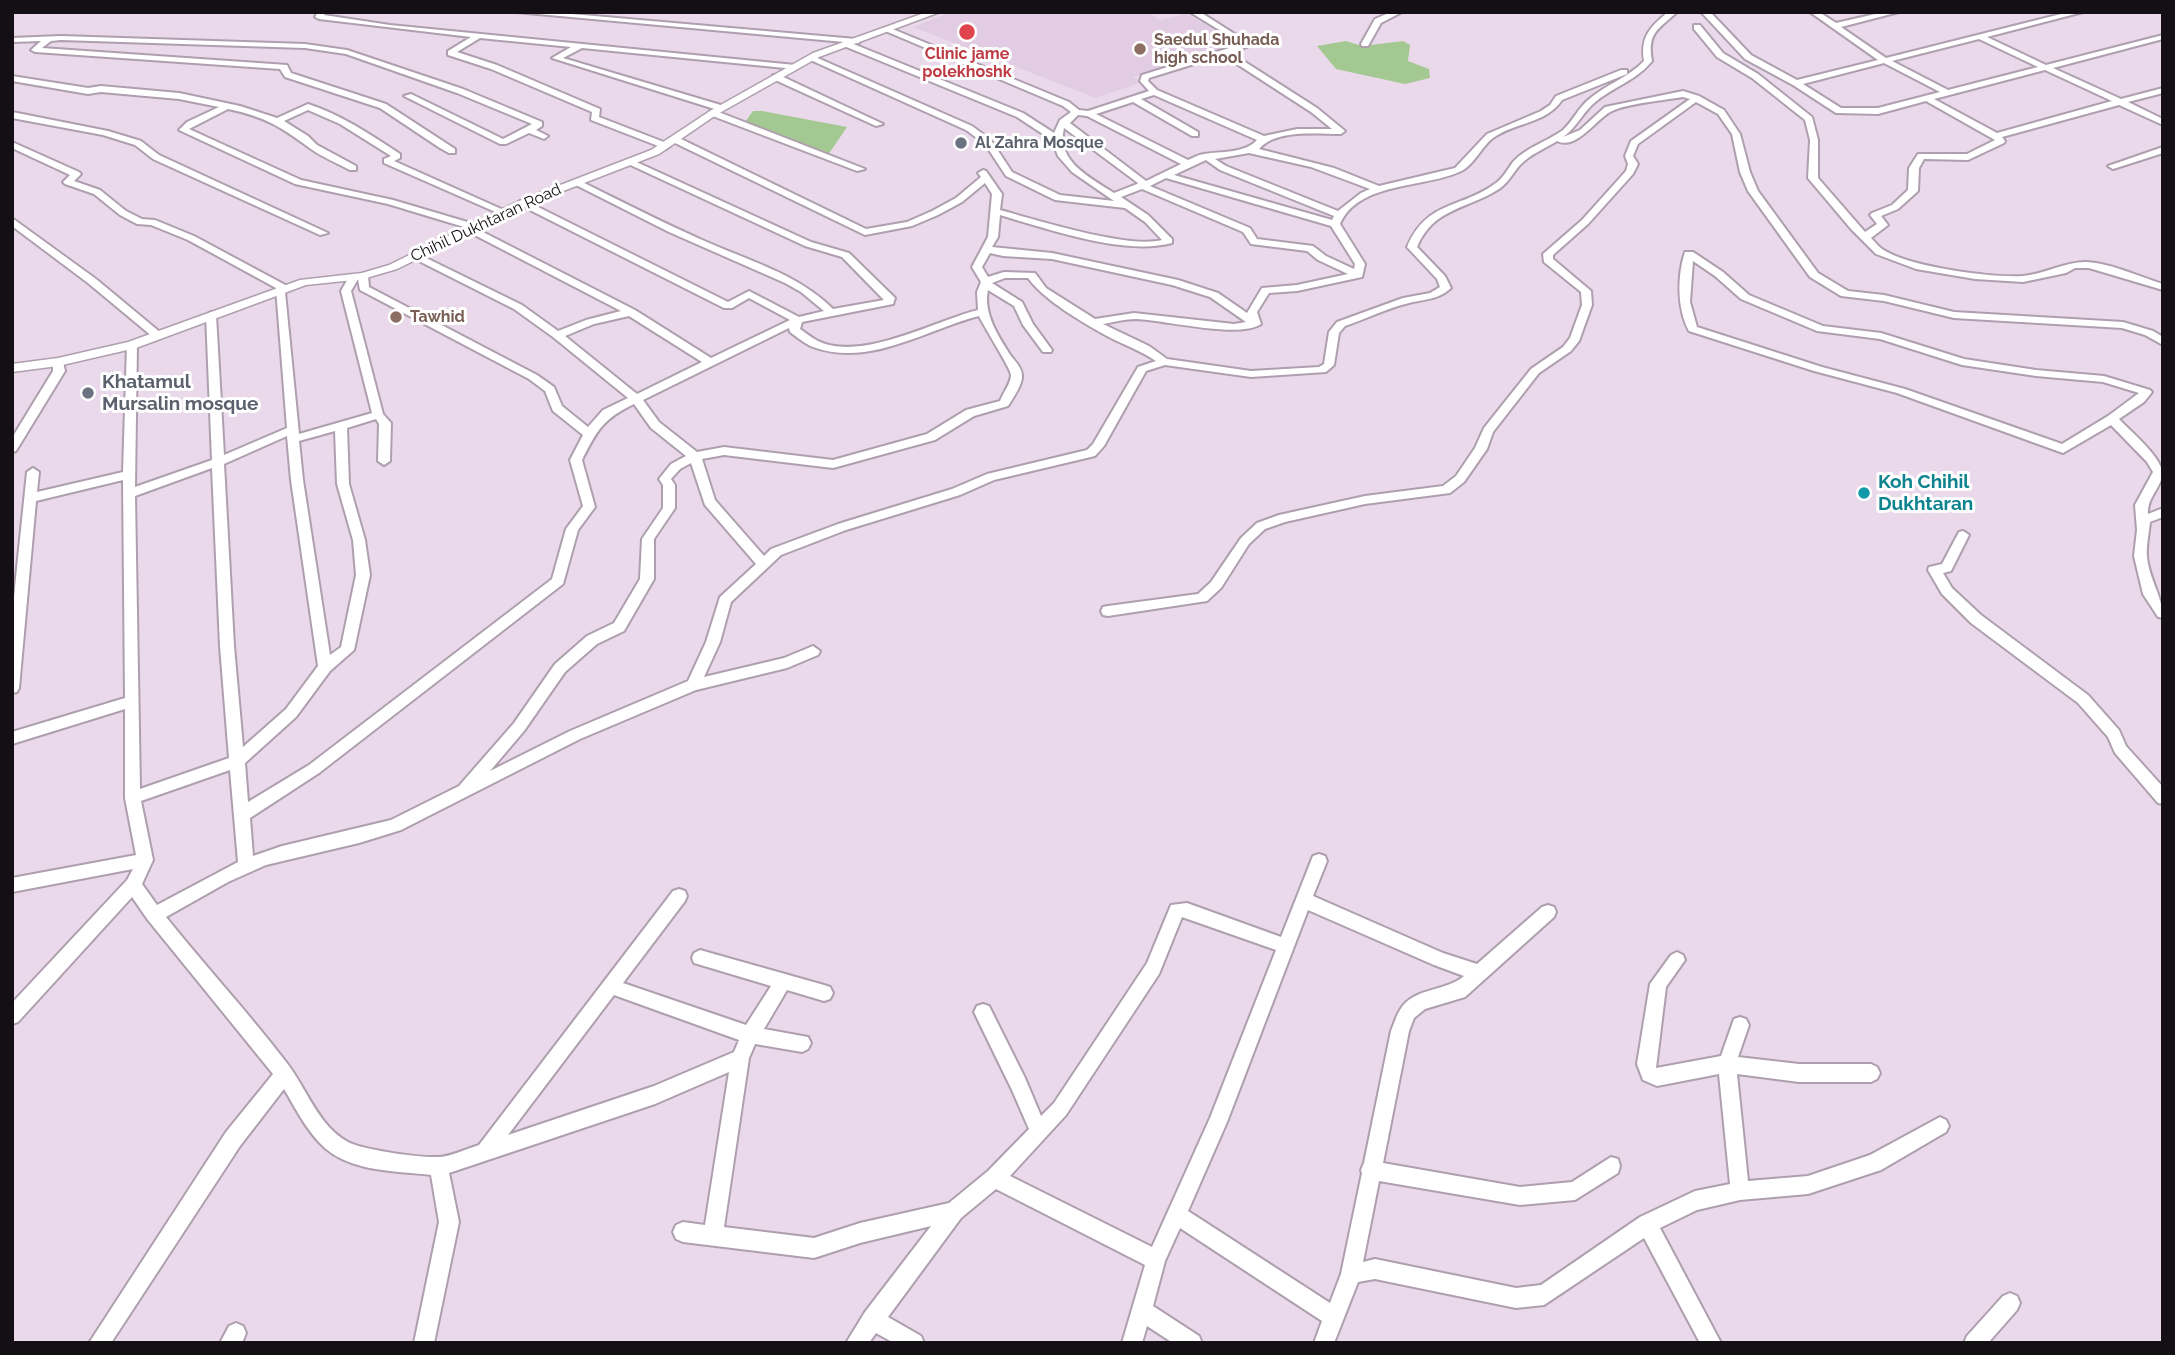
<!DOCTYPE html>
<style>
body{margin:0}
#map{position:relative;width:2175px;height:1355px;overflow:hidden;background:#ead9ea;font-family:Raleway,sans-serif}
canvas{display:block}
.frame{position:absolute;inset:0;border:14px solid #140f14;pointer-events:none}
</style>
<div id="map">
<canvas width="2175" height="1355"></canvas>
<div class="frame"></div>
</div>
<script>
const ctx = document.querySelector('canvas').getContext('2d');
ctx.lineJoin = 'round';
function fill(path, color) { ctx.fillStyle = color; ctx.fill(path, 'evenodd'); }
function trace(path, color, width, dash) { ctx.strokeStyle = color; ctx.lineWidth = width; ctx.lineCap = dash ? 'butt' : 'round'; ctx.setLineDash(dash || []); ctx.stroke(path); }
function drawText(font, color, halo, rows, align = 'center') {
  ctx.font = font + ' Raleway,sans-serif'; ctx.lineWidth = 6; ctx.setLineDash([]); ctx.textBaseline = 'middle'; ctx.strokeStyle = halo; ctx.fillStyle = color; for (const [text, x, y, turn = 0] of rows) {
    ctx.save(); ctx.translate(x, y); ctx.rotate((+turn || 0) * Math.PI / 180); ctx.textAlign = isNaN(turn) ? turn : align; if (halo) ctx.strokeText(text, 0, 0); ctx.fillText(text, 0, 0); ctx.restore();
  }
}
const built = new Path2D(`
 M951,12H1148L1160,20L1186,14L1244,45L1133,77L1142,82L1096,98L913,27Z`);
const green = new Path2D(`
 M1346,41L1362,46L1403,41L1410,45L1408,61L1429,69L1430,78L1405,84L1336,69L1317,46Z
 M753,111H762L847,127L828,155L745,122Z`);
const minor = new Path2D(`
 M318,12H326L324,15L390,25L795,65L799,67L795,69L582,48L563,58L724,106L725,108L721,111L552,58L571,47L480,38L457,52L497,65L600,109L599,117L669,144L670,146L666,149L591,120L592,112L491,69L448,55V51L471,37L319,19L315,17Z
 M516,12H549L856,39H859V43H851L1023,113L1054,133L1060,120L1071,112L1063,106L883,30L890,28L1069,102L1079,110L1088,111L1149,91L1140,81L1142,75L1242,44L1190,12H1200L1252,45L1231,53L1317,108L1345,131L1341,134C1316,134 1276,129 1259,149L1334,168L1379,186L1455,168L1487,134L1541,111L1550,105L1556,96L1621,70H1627V74L1562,100C1546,124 1515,122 1493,138C1481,147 1473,167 1459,172C1424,188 1358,182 1340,224L1365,264L1362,277L1297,291L1269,293L1257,312L1261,324C1239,339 1165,320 1136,319C1125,319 1114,322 1103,324L1149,346L1167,359L1251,371L1319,367L1324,364L1329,332L1337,322L1403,298L1430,293L1440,287L1437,279L1407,247C1427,200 1461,209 1496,183C1504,177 1507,170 1513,162C1525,148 1548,141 1563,130C1572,122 1578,109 1587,101C1604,85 1628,78 1644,61C1640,37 1650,27 1668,12H1677C1658,30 1647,32 1652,61C1636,81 1612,87 1593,104C1582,114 1576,128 1563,137L1580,130L1605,107L1683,91L1699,96L1724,110L1740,134L1750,172L1758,191L1818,273L1848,291L1884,295L1954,312L2123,322L2153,331L2163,337V345L2145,335L2122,328L1954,318L1884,301L1841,296L1810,277L1748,191L1740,172L1732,134L1718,114L1696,102L1638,144L1633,156L1638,164L1633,174L1588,224L1553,255V259L1591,291L1592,305L1579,341L1571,351L1539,373L1493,432L1487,449L1464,482L1450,493L1365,504L1285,522L1265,529L1249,544L1221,588L1207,601L1108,616L1103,615L1101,611L1103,607L1108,606L1198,594L1211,582L1241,538L1257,523L1279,515L1365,496L1443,486L1456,476L1475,448L1484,428L1531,369L1563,347L1570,338L1582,305L1581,292L1544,262L1543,254L1582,220L1626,171L1628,164L1625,156L1631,141L1690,99L1683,97C1665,100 1626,104 1612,111C1597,118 1576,151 1557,141C1546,148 1529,155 1520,165C1512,174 1509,182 1499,189C1468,209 1433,208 1417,247L1445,276L1451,288C1438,300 1425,299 1409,303C1387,308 1366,319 1345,326L1339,333L1334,365L1326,372L1251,377L1165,365L1146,371L1104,446L1095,456L994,480L960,495L846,530L781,555L731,602L720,642L704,677L784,658L813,646L820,651L818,655L787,668L696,690L580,739L401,830L359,843L266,865L228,882L166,917C205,966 248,1012 286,1062C306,1087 318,1126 348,1142C363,1150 420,1158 438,1157C450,1157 466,1149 479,1145L673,891L679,889L685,891L687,896L685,901L623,983L746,1025L771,986L694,963L692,958L694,953L700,950L824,985L830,987L833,993L830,999L824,1001L787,990L764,1029L808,1037L811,1043L808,1049L802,1052L755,1044L749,1058L724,1227L814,1238L860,1223L949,1203L988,1171L1029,1129L1012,1090L974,1012L977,1006L983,1004L989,1006L1025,1078L1041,1116L1054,1103L1147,963L1171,905L1187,903L1281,937L1311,861L1313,856L1319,854L1325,856L1327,861L1313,896L1443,953L1477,964L1542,907L1548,905L1554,907L1556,912L1554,917L1465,997L1425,1009L1414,1018L1409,1031L1383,1163L1520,1187L1572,1182L1611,1157L1618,1159L1620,1166L1618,1173L1575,1200L1520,1205L1379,1181L1363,1262L1375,1259L1516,1288L1541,1285L1640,1217L1695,1191L1730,1184L1719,1074L1657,1086L1643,1080L1637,1064L1650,984L1671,955L1677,952L1683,955L1685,960L1666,987L1656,1068L1721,1056L1734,1019L1740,1017L1746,1019L1749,1025L1738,1057L1799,1064H1871L1877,1067L1880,1073L1877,1079L1871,1082H1799L1737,1074L1748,1181L1808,1176L1870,1155L1940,1117L1946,1120L1949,1126L1946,1132L1881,1170L1808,1194L1740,1200L1697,1210L1660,1228L1721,1343H1700L1644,1238L1544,1305L1516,1308L1375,1279L1358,1282L1334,1343H1314L1322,1321L1180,1228L1165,1261L1153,1306L1199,1336L1202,1343H1173L1147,1326L1142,1343H1122L1145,1265L996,1189L961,1218L888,1317L921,1336L924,1343H894L876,1333L869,1343H846L865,1312L931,1226L860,1243L814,1258L683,1242L676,1239L673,1232L676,1225L683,1222L705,1225L729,1072L655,1104L449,1173L459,1222L434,1343H414L439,1222L431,1175C397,1171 352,1172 325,1148C307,1132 296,1109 284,1089L240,1146L111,1343H89L226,1132L273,1074L148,920L132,897L18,1022L12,1024V1003L127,880L133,869L12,892V878L136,855L125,798V709L12,744V732L125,698L123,480L36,501L19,688L17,692L12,693V616L27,472L33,468L39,472L37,492L123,472L127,345L132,342L137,345L135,487L212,460L206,315L211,312L216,315L224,455L287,428L276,288L188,240L151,225L137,224L120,215L94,194L65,184L63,182L70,175L12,148V142L79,172L81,174L74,181L100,190L126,211L142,219L155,220L194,236L289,287L290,289L285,292L299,434L372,413L341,291L350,275L358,276L363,273L368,276L369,287L537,375L554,387L562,406L588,427L603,410L628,398L553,337L514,309L409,256L418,254L522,305L558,331L586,320L621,311L465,230L464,227L388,204L295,184L179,130L187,122L219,107L179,99L101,92L88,94L12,81V76L88,88L101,86L179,93L240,106L277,118L308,104C342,115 371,135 400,154V158L394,161L508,212L500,214L384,163V159L391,156L340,124L308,110L284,121L308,136L317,145L356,166V170H350C337,163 322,157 311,149C281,127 266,117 228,109L189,129L301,180L393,200L474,224L475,228L635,310L711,358L790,320L749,298L732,308H724L520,205V201H526L728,302L749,291L799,317L824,311L801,292L785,283L669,232L570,182L578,180C619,200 659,221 700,239C746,260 797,273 833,309L884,300L842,257L805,246L624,162L632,160L811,242L849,253L895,298L893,304L802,322L800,329C806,333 812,338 818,341C862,362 934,321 978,310L977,292L981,282L972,267L988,237L992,194L985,183L962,202L938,215L912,226L865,235L673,142V138H679L866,229L907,222L932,211L956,198L981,177L978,173L983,170L986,171L1002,194L1000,210C1037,220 1128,249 1162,240L1145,222L1125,208L1055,200L1006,176L985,144L966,130L806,58L813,56L972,126L991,140L1012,172L1060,195L1114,201L1072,172L1058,156L1052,140L1017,117L844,46V42ZM1223,55L1311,112L1332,129H1297L1264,136L1157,90L1148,81L1149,78ZM1154,95L1257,140C1244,154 1221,151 1204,154C1200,154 1193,158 1188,160L1096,114L1133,102L1192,136H1198V132L1141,99ZM1078,115L1087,116L1181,164L1146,181L1070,123ZM1064,128L1138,183L1137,184L1114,193C1089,177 1056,161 1064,128ZM1249,153L1311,167L1370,189L1361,193L1338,211L1226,166L1215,159ZM1206,160L1220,170L1334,216L1332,220L1174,175ZM1166,178L1331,226L1355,264L1354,269L1326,256L1313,246L1257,239L1250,228L1150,186ZM1142,189L1243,232L1251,244L1307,251L1318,260L1348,274L1297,285L1262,288L1247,313L1218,293L1178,280L1052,253L992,247L998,237L1000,215C1048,229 1124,256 1172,243V239L1148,215L1121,197ZM990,253L1003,256L1052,259L1172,285L1210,297L1246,322L1234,324L1134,313L1095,319L1046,288L1035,273L1004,272L988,277L982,267ZM1005,278H1028C1045,301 1082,322 1107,336C1124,345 1140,350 1156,361L1138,367L1093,444L1087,450L987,474L952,489L838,524L771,549L764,556L715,500L702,459L724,455L833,468L935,440L974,416L1008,406C1013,398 1023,384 1022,375C1022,368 1015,361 1011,356C998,336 983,313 988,290L1014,306L1023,325L1043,352H1051L1052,350L1033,324L1022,302L992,283ZM358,279L360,290L529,379L545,391L553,411L583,435L570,460L583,506L566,529L552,579L309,765L248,802L245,763L296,717L330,671L354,650L370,575L365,540L349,484L347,428L376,419L379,424L378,461L384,465L390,461L391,423L383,414L351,291ZM629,316L702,362L637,394L565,336L594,324ZM979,316C984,327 1011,369 1011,375C1011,383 1003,393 1000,401L966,410L927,434L833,460L724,447L697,452L659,422L643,400L789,328L790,332C797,337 805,344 813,347C869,368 927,329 979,316ZM634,404L651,428L686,456L671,464L659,479L663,485V508L642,539L640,579L614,623L587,636L555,664L514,723L459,786L391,820L282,846L253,856L250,818L319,773L563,584L578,530L595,507L582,460C597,430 603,419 634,404ZM335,431L337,484L353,540L356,575L341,647L330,655L303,480L299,441ZM287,436L291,480L318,666L286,709L243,747L234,646L224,464ZM691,463L705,505L756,564L720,597L706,642L688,681L570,731L490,771L524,731L565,672L597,644L624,631L654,579V539L675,508V485L671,479L680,469ZM212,468L220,646L229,758L140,789L135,496ZM230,770L238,862L157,905L142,884L153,860L141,801ZM1308,910L1434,965L1464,976C1446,992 1413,987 1400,1010C1396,1016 1394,1024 1391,1031L1364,1163L1361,1170L1362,1173L1341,1274L1330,1303L1188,1211L1227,1122ZM1182,917L1276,950L1210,1118L1152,1247L1010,1176L1066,1115L1159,974ZM614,995L739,1040L734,1052L654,1086L508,1135Z
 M1391,12H1402L1381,23L1368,46H1362L1361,44L1375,19Z
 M1716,12L1712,14L1751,55L1797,80L1878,60L1810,12H1819L1836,23L1884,12H1899L1841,27L1886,58L2069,12H2083L1987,37L2046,65L2163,35V39L2053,68L2121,99L2163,88V93L2128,102L2163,119V125L2119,105L2002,137L2005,141L2004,143L1968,160L1924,159L1919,168L1918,191L1898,209L1881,216L1888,225L1871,238C1874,241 1878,246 1882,249C1908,267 1992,278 2023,276C2045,274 2064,262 2085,262C2108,262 2140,277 2163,284V290L2089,268H2075L2066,273L2023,282L1975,279L1916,269L1876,254L1851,229L1808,178L1810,140L1805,120L1752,78L1717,57L1694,29V25H1700L1723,53L1758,74L1812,117L1818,140V178L1865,232L1877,224L1870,215L1872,213L1892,205L1908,190L1909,168L1918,154H1967L1995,140L1926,101L1878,114L1836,113L1793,85L1745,59L1702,13ZM1979,39L2038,67L1948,90L1892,61ZM1884,63L1940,92L1878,108H1841L1803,84ZM2045,70L2112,101L1997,133L1934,99Z
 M61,36L305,44L347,50L463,89L542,122V126L536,130L548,136L544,139L529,133L506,144H500L404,96L411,94L503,139L532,124L457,93L346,54L305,48L61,40L51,41L42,48L287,65L291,73L386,104L455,149V153H449L440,148L380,108L285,77L280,69L35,52L31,50L41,41L12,42V38Z
 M773,75H779L883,124L876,126L773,79Z
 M710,111H716L865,169L857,171L710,115Z
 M12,112L108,131L141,141L159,155L328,233L320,235L153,159L135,145L103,135L12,118Z
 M2163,147V153L2113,169L2108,166Z
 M12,218L96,279L161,333V337H153L88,283L12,226Z
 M1685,252H1693L1723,272L1749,295L1823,326L1881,333L1964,359L2036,370L2104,376L2150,390L2152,392L2144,402L2119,419C2130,431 2167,461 2162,477C2158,491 2147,499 2148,514L2163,508V517L2150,522C2149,533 2146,546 2147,557C2149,579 2163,597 2163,618L2158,617L2143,594L2134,556L2137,530L2135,505L2153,472L2147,462L2111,425L2063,453L1897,393L1814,371L1689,331C1677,309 1677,276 1685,252ZM1693,261L1715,276L1741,299L1817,331L1880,339L1962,365L2036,376L2103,382L2139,393L2108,416L2062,444L1905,389L1822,367L1697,327L1690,302Z
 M58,359L63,362L65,371L16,451L12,452V438L53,371V362Z
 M1963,531L1969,535L1951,571L1943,573L1952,588L1981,615L2088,695L2119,730L2126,746L2163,787V804L2158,803L2115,753L2108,737L2078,703L1971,623L1942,594L1928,570L1929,567L1942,564L1959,532Z
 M2010,1293L2017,1296L2020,1303L2017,1310L1988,1343H1964L1967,1336L2003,1296Z
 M236,1323L243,1326L246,1333L242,1343H220L229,1326Z`);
const tertiary = new Path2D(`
 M927,12H940L819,57L716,115L659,154L527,205L397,269L363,279L306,285L136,348L58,366L12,372V364L58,358L128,342L300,280L362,273L389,265L519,201L651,150L710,111L813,53Z`);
const markers = [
 [967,32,9,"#e0444e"],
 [1140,49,7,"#8d6e63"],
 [961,143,7,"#6b7280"],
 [396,317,7,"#8d6e63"],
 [88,393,7,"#6b7280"],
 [1864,493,7,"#0f9aa8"]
];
const farEducationnames = [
 ["Saedul Shuhada",1154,40],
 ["high school",1154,58],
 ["Tawhid",410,317]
];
const farHealthnames = [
 ["Clinic jame",967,54],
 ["polekhoshk",967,72]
];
const farWorshipnames = [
 ["Al Zahra Mosque",975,143]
];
const farStreetnames = [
 ["Chihil Dukhtaran Road",486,223,-25]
];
const worshipNames = [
 ["Khatamul",102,382],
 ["Mursalin mosque",102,404]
];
const cultureNames = [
 ["Koh Chihil",1878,482],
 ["Dukhtaran",1878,504]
];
fill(built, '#e2cce3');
fill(green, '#a4c892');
trace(minor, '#ae9faf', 4);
trace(tertiary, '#ae9faf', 3);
fill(minor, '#fff');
fill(tertiary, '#fff');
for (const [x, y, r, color] of markers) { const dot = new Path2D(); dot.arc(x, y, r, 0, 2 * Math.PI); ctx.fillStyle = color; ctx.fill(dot); trace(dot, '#fff', 2.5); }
drawText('bold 16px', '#785e54', '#fff', farEducationnames, 'left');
drawText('bold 16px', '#be3a42', '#fff', farHealthnames);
drawText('bold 16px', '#5b616d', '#fff', farWorshipnames, 'left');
drawText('16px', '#140f14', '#fff', farStreetnames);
drawText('bold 19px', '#5b616d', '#fff', worshipNames, 'left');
drawText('bold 19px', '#0d838f', '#fff', cultureNames, 'left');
</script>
